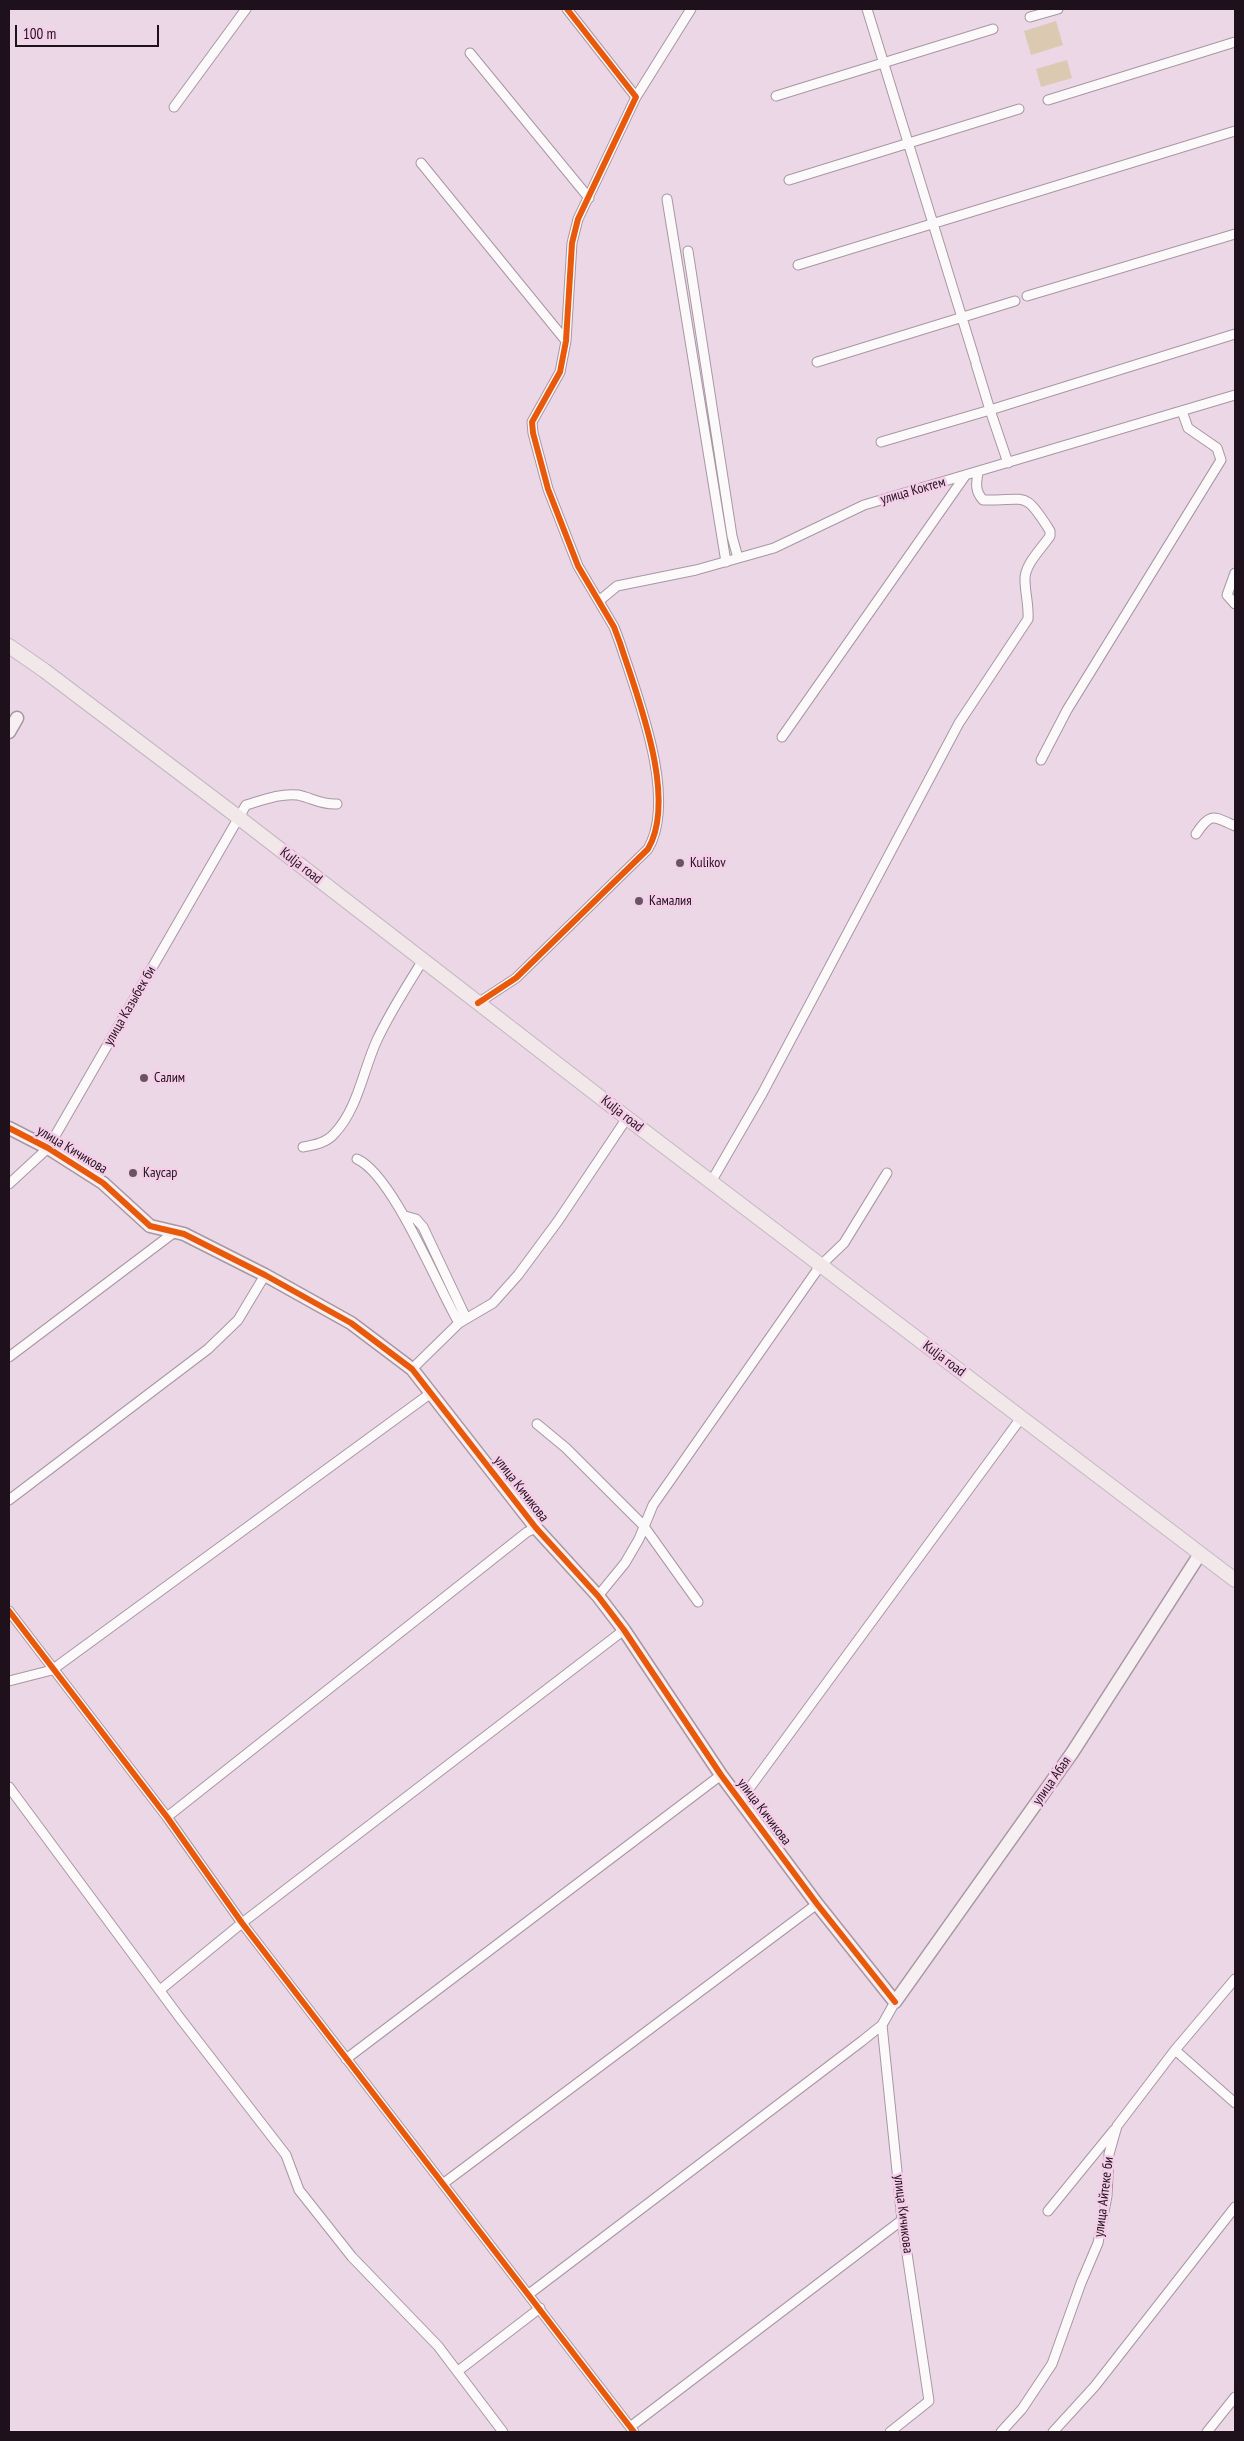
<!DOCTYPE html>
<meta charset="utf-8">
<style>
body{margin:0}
#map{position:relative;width:1244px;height:2441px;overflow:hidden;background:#ecd7e6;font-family:"PT Sans Narrow",sans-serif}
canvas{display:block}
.frame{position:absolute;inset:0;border:10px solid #1f111b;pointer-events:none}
.scale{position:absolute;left:15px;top:25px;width:144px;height:22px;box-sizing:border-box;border:2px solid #1f111b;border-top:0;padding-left:6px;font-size:15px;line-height:18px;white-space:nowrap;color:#1f111b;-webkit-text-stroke:4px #f5cee9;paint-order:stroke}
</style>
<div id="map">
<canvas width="1244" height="2441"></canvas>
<div class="frame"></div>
<div class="scale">100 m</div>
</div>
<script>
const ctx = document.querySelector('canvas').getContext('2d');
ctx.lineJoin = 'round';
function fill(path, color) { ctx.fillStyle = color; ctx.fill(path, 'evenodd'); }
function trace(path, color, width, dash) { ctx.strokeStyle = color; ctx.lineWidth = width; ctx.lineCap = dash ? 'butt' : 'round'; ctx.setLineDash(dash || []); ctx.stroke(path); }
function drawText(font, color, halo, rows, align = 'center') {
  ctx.font = font + ' "PT Sans Narrow",sans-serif'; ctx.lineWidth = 5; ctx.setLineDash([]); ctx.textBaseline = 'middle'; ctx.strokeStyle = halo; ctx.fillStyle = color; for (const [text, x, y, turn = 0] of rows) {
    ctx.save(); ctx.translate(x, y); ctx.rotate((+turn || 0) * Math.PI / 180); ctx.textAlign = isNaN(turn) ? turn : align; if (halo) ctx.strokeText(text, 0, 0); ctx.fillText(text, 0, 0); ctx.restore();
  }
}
const green = new Path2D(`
 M1056,21L1063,45L1031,55L1024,31Z
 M1067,60L1072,78L1041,87L1036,69Z`);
const street = new Path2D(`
 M867,9L975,360
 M1030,17L1058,9
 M470,53L589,198
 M776,96L993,29
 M636,97L691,9
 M1048,100L1235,42
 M174,107L246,9
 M421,163L566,341
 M789,180L1019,109
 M667,199L726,562
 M688,251L732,536L738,558
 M798,265L1235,131
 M1027,296L1235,234
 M817,362L1015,301
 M976,364L990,410L1235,334
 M881,442L990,410L1008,463
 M1235,573L1227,595L1235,604
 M599,601L617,586L696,570L774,548L864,505L1235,395
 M782,737L965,476
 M1041,760L1067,710L1221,460L1217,448L1188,428L1182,411
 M1196,834C1211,812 1213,816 1235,826
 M478,1003L516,978L648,849C678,798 637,696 620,643L614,627L578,566L548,489L533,433L532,422L560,372L566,341L572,243L578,219L636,97L567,9
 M303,1147C314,1145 326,1143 334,1134C358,1109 363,1070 377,1040C390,1012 407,986 423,960
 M357,1159C393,1175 437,1286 459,1323
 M711,1182L762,1094L959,723L1028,619C1029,605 1025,593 1025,580C1024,565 1042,548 1050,536V531C1024,489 1027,501 983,500C975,491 976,484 978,473
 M9,1184L48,1148L246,805C263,800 280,793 298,795C312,798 322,805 337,804
 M405,1216L416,1219L423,1227L466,1318
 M9,1357L176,1231
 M412,1369L459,1323L493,1303L518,1275L558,1221L627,1118
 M537,1424L566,1448L643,1525L698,1602
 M9,1500L208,1349L238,1320L265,1275
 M598,1596L625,1563L639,1539L653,1505L820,1266L844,1243L887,1173
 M9,1611L167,1817L242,1923L634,2432
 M9,1681L52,1670L431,1393
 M9,1787L180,2018L286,2155L299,2190L352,2257L438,2346L503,2432
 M740,1801L1021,1418
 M167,1817L527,1532L536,1528
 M160,1990L242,1923L624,1630
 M882,2025L902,2220L929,2401L890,2432
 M1175,2050L1235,2103
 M346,2059L721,1775
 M444,2183L817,1904
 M1048,2211L1114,2130
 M529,2294L862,2041L882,2025L895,2002
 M458,2371L540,2308
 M630,2427L902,2220
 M1001,2432L1022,2409L1052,2364L1081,2283L1098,2243L1107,2196L1109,2154L1117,2126L1175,2050L1235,1979
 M1053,2432L1095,2386L1235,2207
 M1207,2432L1235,2397`);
const secondary = new Path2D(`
 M9,732L17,718
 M9,1128L48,1148L103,1183L150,1226L184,1234L265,1275L351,1323L412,1369L536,1528L598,1596L624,1630L721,1775L817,1904L895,2002L1072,1753L1200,1554`);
const primary = new Path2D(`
 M9,646L45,671L238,817L627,1118L1235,1580`);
const cycleway = new Path2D(`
 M478,1003L516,978L648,849C678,798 637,696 620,643L614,627L578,566L548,489L533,433L532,422L560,372L566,341L572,243L578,219L636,97L567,9
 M9,1128L48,1148L103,1183L150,1226L184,1234L265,1275L351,1323L412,1369L536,1528L598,1596L624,1630L721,1775L817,1904L895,2002
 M9,1611L167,1817L242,1923L634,2432`);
const markers = [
 [680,863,5,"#675662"],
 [639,901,5,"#675662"],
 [144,1078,5,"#675662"],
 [133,1173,5,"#675662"]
];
const streetNames = [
 ["улица Коктем",913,491,-16],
 ["Kulja road",301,866,38],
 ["улица Казыбек би",130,1006,-60],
 ["Kulja road",622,1114,38],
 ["улица Кичикова",72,1150,31],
 ["Kulja road",944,1359,37],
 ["улица Кичикова",521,1489,52],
 ["улица Абая",1052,1781,-55],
 ["улица Кичикова",764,1812,53],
 ["улица Айтеке би",1104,2197,-83],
 ["улица Кичикова",903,2214,83]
];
const poiNames = [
 ["Kulikov",690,863],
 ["Камалия",649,901],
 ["Салим",154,1078],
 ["Каусар",143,1173]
];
fill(green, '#dbcab1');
trace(street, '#a797a2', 11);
trace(secondary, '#a797a2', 15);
trace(primary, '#c2b8c0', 16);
trace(street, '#fcf9fb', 9);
trace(secondary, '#f7f0f2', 12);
trace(primary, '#f2e8e9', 14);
trace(cycleway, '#e8590c', 6);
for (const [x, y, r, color] of markers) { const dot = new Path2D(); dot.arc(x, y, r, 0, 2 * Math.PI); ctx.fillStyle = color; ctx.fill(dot); trace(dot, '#f5cee9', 2); }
drawText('14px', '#1f111b', '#f5cee9', streetNames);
drawText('14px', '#1f111b', '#f5cee9', poiNames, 'left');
</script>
